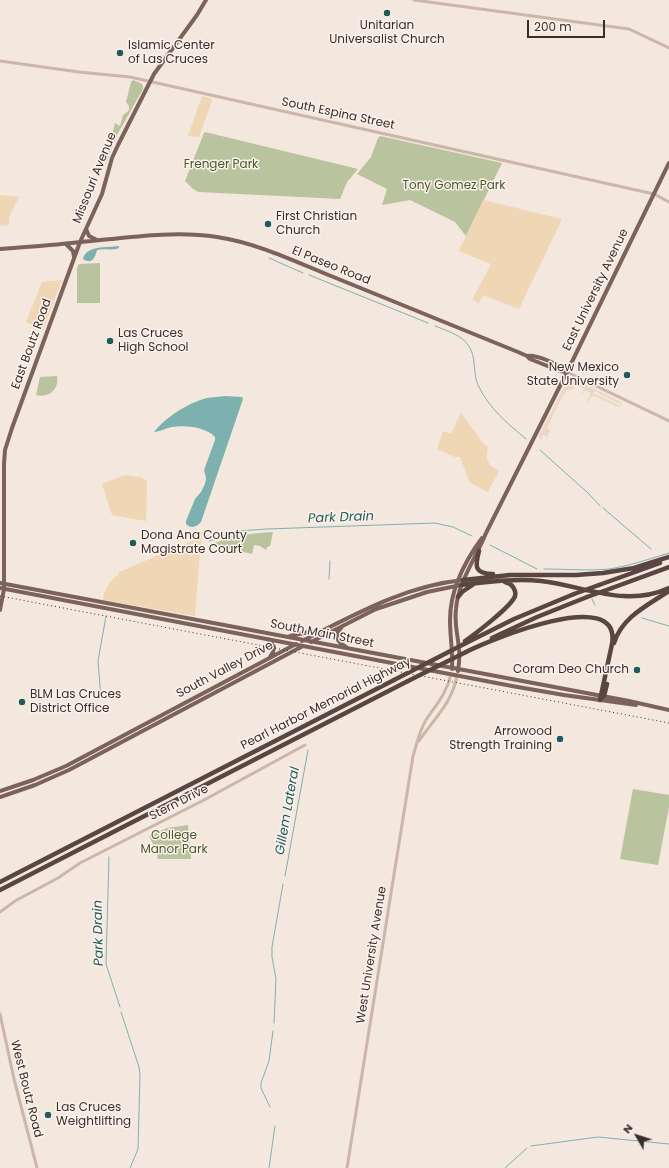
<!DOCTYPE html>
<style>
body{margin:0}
#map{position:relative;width:669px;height:1168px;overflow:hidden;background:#f3e7de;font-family:Poppins,sans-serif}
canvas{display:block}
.north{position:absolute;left:617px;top:1116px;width:40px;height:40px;-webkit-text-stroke:3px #faf2eb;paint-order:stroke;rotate:309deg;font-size:11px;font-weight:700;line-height:16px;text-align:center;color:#392d29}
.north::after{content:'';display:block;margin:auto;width:14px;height:18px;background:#392d29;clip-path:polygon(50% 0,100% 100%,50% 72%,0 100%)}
.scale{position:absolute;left:527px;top:20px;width:78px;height:18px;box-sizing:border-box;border:2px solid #392d29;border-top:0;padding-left:5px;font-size:12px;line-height:14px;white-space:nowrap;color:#392d29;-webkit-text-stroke:3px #faf2eb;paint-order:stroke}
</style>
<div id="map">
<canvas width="669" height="1168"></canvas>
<div class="north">N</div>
<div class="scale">200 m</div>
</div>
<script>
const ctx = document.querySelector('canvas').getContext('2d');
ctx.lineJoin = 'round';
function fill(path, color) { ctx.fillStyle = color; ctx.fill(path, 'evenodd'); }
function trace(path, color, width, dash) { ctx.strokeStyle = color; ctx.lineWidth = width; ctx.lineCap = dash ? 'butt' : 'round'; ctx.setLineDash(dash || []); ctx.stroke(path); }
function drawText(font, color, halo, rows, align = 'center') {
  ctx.font = font + ' Poppins,sans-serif'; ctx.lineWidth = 3; ctx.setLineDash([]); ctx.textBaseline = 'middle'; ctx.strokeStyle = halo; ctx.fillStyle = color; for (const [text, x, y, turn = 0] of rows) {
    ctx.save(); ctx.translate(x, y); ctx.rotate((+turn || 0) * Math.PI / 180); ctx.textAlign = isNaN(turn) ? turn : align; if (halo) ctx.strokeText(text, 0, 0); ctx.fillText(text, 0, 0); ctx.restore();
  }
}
const green = new Path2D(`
 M133,80C138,82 144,83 143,89L117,135L105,166L115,123L120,126L123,115L126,113L129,110V106L126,102L131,82Z
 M205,132L358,169L347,182L340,199L199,192L193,189L185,181L204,133Z
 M380,136L502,163L466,236L455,222L410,200L382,205L387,189L357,174L371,157L378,138Z
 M100,263V303H77V268L79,264Z
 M57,376C59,390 49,398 36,395L40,377Z
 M273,532L270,546L267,547L266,550L260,546L254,545L252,554L220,547L214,543C236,536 250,533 273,532Z
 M633,789L669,795V807L658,865L620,859Z
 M188,825L191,859H158L155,848L149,836L167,828Z`);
const sand = new Path2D(`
 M202,96L211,98L212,101L199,137L188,136Z
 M0,195L19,197L9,217V225L0,226Z
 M483,200L562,219L519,309L483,295L479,303L472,300L491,264L459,251Z
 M62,280L43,330L26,322L42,282Z
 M461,413L484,444L488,447C485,460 487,464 499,471L488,492L470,483L460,457H455L437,449L443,431L451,434Z
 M125,475L141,477L147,481L146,521L112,515L102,484Z
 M200,532H203L200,551L195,616L103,600C103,590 111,580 119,574V572L194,540L195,537L199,536Z`);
const plaza = new Path2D(`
 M569,378H572L621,402L622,405L594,391L593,393L621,406L618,407L595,396L591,397L585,406L591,393L585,390L583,394H582L584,389L575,385L573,389L567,390L564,395H563L547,428L550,430L547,437L543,435L541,440L539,437V435Z`);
const water = new Path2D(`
 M119,246V248C113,251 104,248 97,250C95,258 92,265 83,259C86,245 107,248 119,246Z
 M225,396L242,397L243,399L201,522C197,527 191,529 186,524V521L195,499L201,492L205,484L206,478L204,470L215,440V437C206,427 185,425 172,427C166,428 159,432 154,432C166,417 188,403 207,398C212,397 219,397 225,396Z`);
const stream = new Path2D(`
 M269,258L303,273
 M309,275L428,323
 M435,326C455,334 472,338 474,363C475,371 475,380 479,387C489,408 508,424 526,439
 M540,450L588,493L600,506
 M603,508L651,549
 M209,541L238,531L267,529L435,523L453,527L472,536
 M490,545L537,569
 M544,569C566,569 588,571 609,569C629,566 649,559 669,553
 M329,579L330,561
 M592,599L595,605
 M642,618L669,626
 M101,698L98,661L106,616
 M109,857L106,964L120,1007
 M285,876L308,750
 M121,1012L139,1067L140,1074L138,1149L130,1168
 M274,1023L276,979L272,957V947L283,884
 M270,1107L261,1088V1083L269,1061L273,1031
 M531,1146L598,1137L669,1144
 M269,1168L275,1126
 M505,1168L527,1148`);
const minor = new Path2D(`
 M414,0L629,29L669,48
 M0,61L79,72L130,77L609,184L654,194L669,202
 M567,372L669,421
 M419,741C433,720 453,702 457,675
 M0,912L15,901L58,878L80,863L204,800L305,745
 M0,1014L14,1079L37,1168
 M347,1168L413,756C417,744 419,731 426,720C436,705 447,693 451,674`);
const major = new Path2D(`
 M86,229L89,236L97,240
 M66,244L73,251L74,257
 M0,249C27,247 54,245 81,242C124,238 174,230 217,237C257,243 294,261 331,276C393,301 456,327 518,352L527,356L530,359L560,371L567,372
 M527,356C536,354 560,365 567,371
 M0,583L629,701L669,710
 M0,588L512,686L564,695L636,705
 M0,610L4,589V464L5,450L12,428L80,242L102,194L112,158L118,145L154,74L197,15L206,0
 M341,628C333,637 338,642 346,647
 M290,636L318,630
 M268,639L274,647L273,652L270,657
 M302,641C354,615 404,586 463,580
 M311,642L376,609L427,592L461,585
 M452,669C453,652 450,636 450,620C450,590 465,561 482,538
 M458,671C459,664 460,656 459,649C458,636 454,623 456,609C458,582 476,558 486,533L567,372L669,163
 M0,791L33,780L66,766L296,644
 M0,797L35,785L69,770L303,646`);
const highway = new Path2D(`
 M479,551C475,566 474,574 493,574
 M463,580L510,575H576L603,573L634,568L669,557
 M461,585C487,582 515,578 541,581C585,586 625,608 669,588
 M599,585L660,563
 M612,588L669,567
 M458,597L462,592L474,584
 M492,638L537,617L587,597
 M465,641C475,634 512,606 515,596C516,593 515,590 513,587C511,584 509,583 505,582
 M466,643L514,619L574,594
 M614,643C622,617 648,605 669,591
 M466,652C488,641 622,584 612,644L600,700
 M600,700L604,696L607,684
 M0,882L394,680
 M0,890L408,681`);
const rail = new Path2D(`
 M0,596L669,723`);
const highwayBridge = new Path2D(`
 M574,594L599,585
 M587,597L612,588
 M394,680L466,643
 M408,681L466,652`);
const markers = [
 [387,13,4,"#1e5b5a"],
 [120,53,4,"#1e5b5a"],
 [268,224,4,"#1e5b5a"],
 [110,341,4,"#1e5b5a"],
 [627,375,4,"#1e5b5a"],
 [133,543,4,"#1e5b5a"],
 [637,670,4,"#1e5b5a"],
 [22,702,4,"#1e5b5a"],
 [560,739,4,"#1e5b5a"],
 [48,1115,4,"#1e5b5a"]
];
const poiNames = [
 ["Unitarian",387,26,"center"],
 ["Universalist Church",387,40,"center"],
 ["Islamic Center",128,46],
 ["of Las Cruces",128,60],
 ["First Christian",276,217],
 ["Church",276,231],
 ["Las Cruces",118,334],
 ["High School",118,348],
 ["New Mexico",619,368,"right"],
 ["State University",619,382,"right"],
 ["Dona Ana County",141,536],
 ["Magistrate Court",141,550],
 ["Coram Deo Church",629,670,"right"],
 ["BLM Las Cruces",30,695],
 ["District Office",30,709],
 ["Arrowood",552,732,"right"],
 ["Strength Training",552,746,"right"],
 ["Las Cruces",56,1108],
 ["Weightlifting",56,1122]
];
const streetNames = [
 ["South Espina Street",338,114,12],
 ["Missouri Avenue",95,178,-68],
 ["El Paseo Road",331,266,22],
 ["East University Avenue",596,290,-64],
 ["East Boutz Road",32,344,-70],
 ["South Main Street",322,634,11],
 ["South Valley Drive",225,670,-28],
 ["Pearl Harbor Memorial Highway",326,704,-27],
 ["Stern Drive",179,803,-27],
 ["West University Avenue",372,955,-81],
 ["West Boutz Road",26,1089,76]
];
const parkNames = [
 ["Frenger Park",221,165],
 ["Tony Gomez Park",454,186],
 ["College",174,836],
 ["Manor Park",174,850]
];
const waterNames = [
 ["Park Drain",341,518,-2],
 ["Gillem Lateral",288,811,-80],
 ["Park Drain",99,933,-91]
];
fill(green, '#b9c39d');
fill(sand, '#efd6b4');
fill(plaza, '#ebd7c5');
fill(water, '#7cb1af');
trace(stream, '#7cb1af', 1);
trace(minor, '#ccb6a9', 3);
trace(major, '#7b625a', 4);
trace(highway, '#5a4640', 4.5);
trace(rail, '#392d29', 1, [1, 3]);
trace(highwayBridge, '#5a4640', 4.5);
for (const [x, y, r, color] of markers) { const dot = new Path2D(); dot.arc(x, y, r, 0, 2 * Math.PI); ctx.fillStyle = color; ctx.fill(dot); trace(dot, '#faf2eb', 1.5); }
drawText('12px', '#392d29', '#faf2eb', poiNames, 'left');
drawText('12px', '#392d29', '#faf2eb', streetNames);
drawText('12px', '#4b582c', '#faf2eb', parkNames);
drawText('italic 13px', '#1e5b5a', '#faf2eb', waterNames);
</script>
